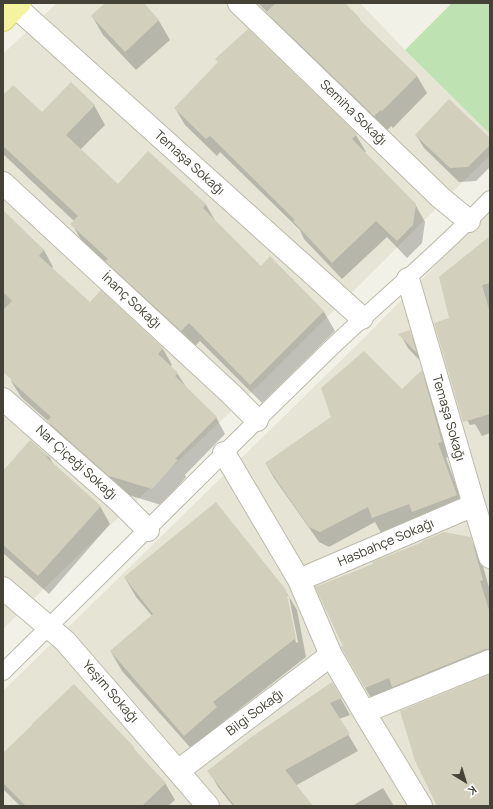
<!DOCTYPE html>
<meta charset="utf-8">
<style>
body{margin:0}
#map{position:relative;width:493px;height:809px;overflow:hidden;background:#f1f1e7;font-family:Manrope,sans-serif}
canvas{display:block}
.frame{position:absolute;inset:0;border:4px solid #444236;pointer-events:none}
.north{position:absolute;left:445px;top:761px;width:40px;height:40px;-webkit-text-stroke:3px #fff;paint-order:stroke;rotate:142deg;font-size:11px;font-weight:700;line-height:16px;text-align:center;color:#444236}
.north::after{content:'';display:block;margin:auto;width:14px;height:18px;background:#444236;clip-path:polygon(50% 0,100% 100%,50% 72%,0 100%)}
</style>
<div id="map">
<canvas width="493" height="809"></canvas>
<div class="frame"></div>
<div class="north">K</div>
</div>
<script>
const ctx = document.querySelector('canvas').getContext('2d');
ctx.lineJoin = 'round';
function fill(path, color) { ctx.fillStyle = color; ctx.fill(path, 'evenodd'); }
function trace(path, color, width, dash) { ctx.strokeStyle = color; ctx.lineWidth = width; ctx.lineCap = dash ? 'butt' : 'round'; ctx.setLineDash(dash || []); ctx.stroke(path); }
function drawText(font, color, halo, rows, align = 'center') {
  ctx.font = font + ' Manrope,sans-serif'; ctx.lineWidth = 3; ctx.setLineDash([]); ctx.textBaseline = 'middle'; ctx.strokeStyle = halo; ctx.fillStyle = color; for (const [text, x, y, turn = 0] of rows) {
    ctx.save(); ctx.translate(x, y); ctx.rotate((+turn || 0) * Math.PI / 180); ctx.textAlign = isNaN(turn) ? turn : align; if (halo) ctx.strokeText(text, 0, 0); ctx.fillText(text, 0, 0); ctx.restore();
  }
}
const residential = new Path2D(`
 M57,3H360L405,50L490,134V155L261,383L62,571L3,629V54Z
 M490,210V806H3V691L365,337Z`);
const green = new Path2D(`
 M452,3H490V134L405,50Z`);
const shadow = new Path2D(`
 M107,3H142L159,21L170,40L136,70L103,35L92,16Z
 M258,3H344L359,18L361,22L417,76L427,93L393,128L391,126L385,133L277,29L270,15Z
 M3,97L42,113L94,105L105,125L80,150L118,185L148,152L206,205L216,222L261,267L270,258L324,312L335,331L262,403L200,341L192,349L83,243L72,224L74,221L3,154Z
 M175,108L356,135L366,152L364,153L415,204L425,222L422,243L407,258L387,237L342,279L304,239L300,230L220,152L217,156L185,125Z
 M416,135L490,140V167L476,181L459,182L424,148Z
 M3,212L44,250L53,267L51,268L90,303L101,292L163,349L172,365L170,367L177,373L186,387L216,417L225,434L185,475L186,477L161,505L119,492L58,438L49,422L21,397L11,381L44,342L3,365Z
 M490,238V433L482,436L475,424L470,425L460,409L450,319Z
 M409,331L417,345L423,364L408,348L400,334Z
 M421,372L430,386L450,456L446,458L465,510L417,519L381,533L375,522L329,547L319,542L274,478L266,464L402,391Z
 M31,441L50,458L54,466L100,506L110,524L49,594L3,553V472Z
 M470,538L480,556L490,591V597L489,598L490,601V668L375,705L343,649Z
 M125,578L285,590L297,610L306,657L224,721L228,726L196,754L122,671L111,652L152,616L136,597ZM286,594L289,597L298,642L296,643Z
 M332,683L350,715L339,719L358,751L295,786L311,806H233L218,787L209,771Z
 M133,747L137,754L165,783L175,800L168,806H20L3,789V755Z
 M383,788L394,806H352Z`);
const building = new Path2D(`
 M105,3H144L159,20L125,52L91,16Z
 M276,3H345L360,18L359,19L417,76L382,111L381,110L374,116L266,12Z
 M248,29L357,134L352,139L416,204L413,225L397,241L376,221L332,263L293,221L295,220L210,136L206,139L174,108L218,62L215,59Z
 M71,82L95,105L66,135L118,184L148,151L206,204L203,208L261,266L270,256L324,311L250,385L189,323L181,331L105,261L108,259L70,224L78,216L3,146V95L13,85L42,112Z
 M449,99L490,138V145L468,167L450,168L415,135Z
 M3,210L44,250L39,256L90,302L101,290L163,348L158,354L178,373L175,376L217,417L175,459L178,460L152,489L109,476L47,421L51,417L11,381L12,380L3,372V310L12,301L3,292Z
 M490,236V283L482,285L490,313V414L463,422L434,323L449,318L439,277Z
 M410,330L417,353L398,334Z
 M364,351L402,389L422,370L442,442L438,443L457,495L412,512L409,504L372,518L368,507L320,532L309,527L265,463L331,417L321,388Z
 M30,440L51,458L45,456L101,506L38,576L3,545V471Z
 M216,502L286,590L296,638L213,702L217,707L184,736L110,651L153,614L124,577Z
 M444,532L471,537L483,580L480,581L490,613V649H485L392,687L389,678L365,688L342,649L341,647L343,646L315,587L373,564L372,562L423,542L422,541Z
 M490,674V806H437L415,761L400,711Z
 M332,682L342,698L330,703L350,734L285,770L313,806H235L207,771L250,738Z
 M74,684L134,747L133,748L166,783L142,806H26L3,783V753L32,725V724Z`);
const pedestrian = new Path2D(`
 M3,672C113,564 221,455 331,348C383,298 440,252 490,199`);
const minor = new Path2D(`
 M239,3L441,198L469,221
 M16,7L362,318
 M3,183L231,394L257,420
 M408,279L474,505L490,557
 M3,399L120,502L148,530
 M224,453L299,580L331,655L364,712L421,806
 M299,580L474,505
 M3,588L65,641L208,806
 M364,712L490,661
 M178,771L331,655`);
const primary = new Path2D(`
 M3,20L20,3`);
const streetNames = [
 ["Semiha Sokağı",353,113,44],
 ["Temaşa Sokağı",189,163,42],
 ["İnanç Sokağı",131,301,43],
 ["Temaşa Sokağı",448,418,74],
 ["Nar Çiçeği Sokağı",76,463,42],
 ["Hasbahçe Sokağı",386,543,-23],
 ["Yeşim Sokağı",110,692,49],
 ["Bilgi Sokağı",255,713,-37]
];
fill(residential, '#e5e4d5');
fill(green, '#bfe2b3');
fill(shadow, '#0003');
fill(building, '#d2d0bd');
trace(pedestrian, '#bcbbaa', 18);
trace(minor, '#bcbbaa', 24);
trace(primary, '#d7d66f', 24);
trace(pedestrian, '#fff', 16);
trace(minor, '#fff', 22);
trace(primary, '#f3f49d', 22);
drawText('13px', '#444236', '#fff', streetNames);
</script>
